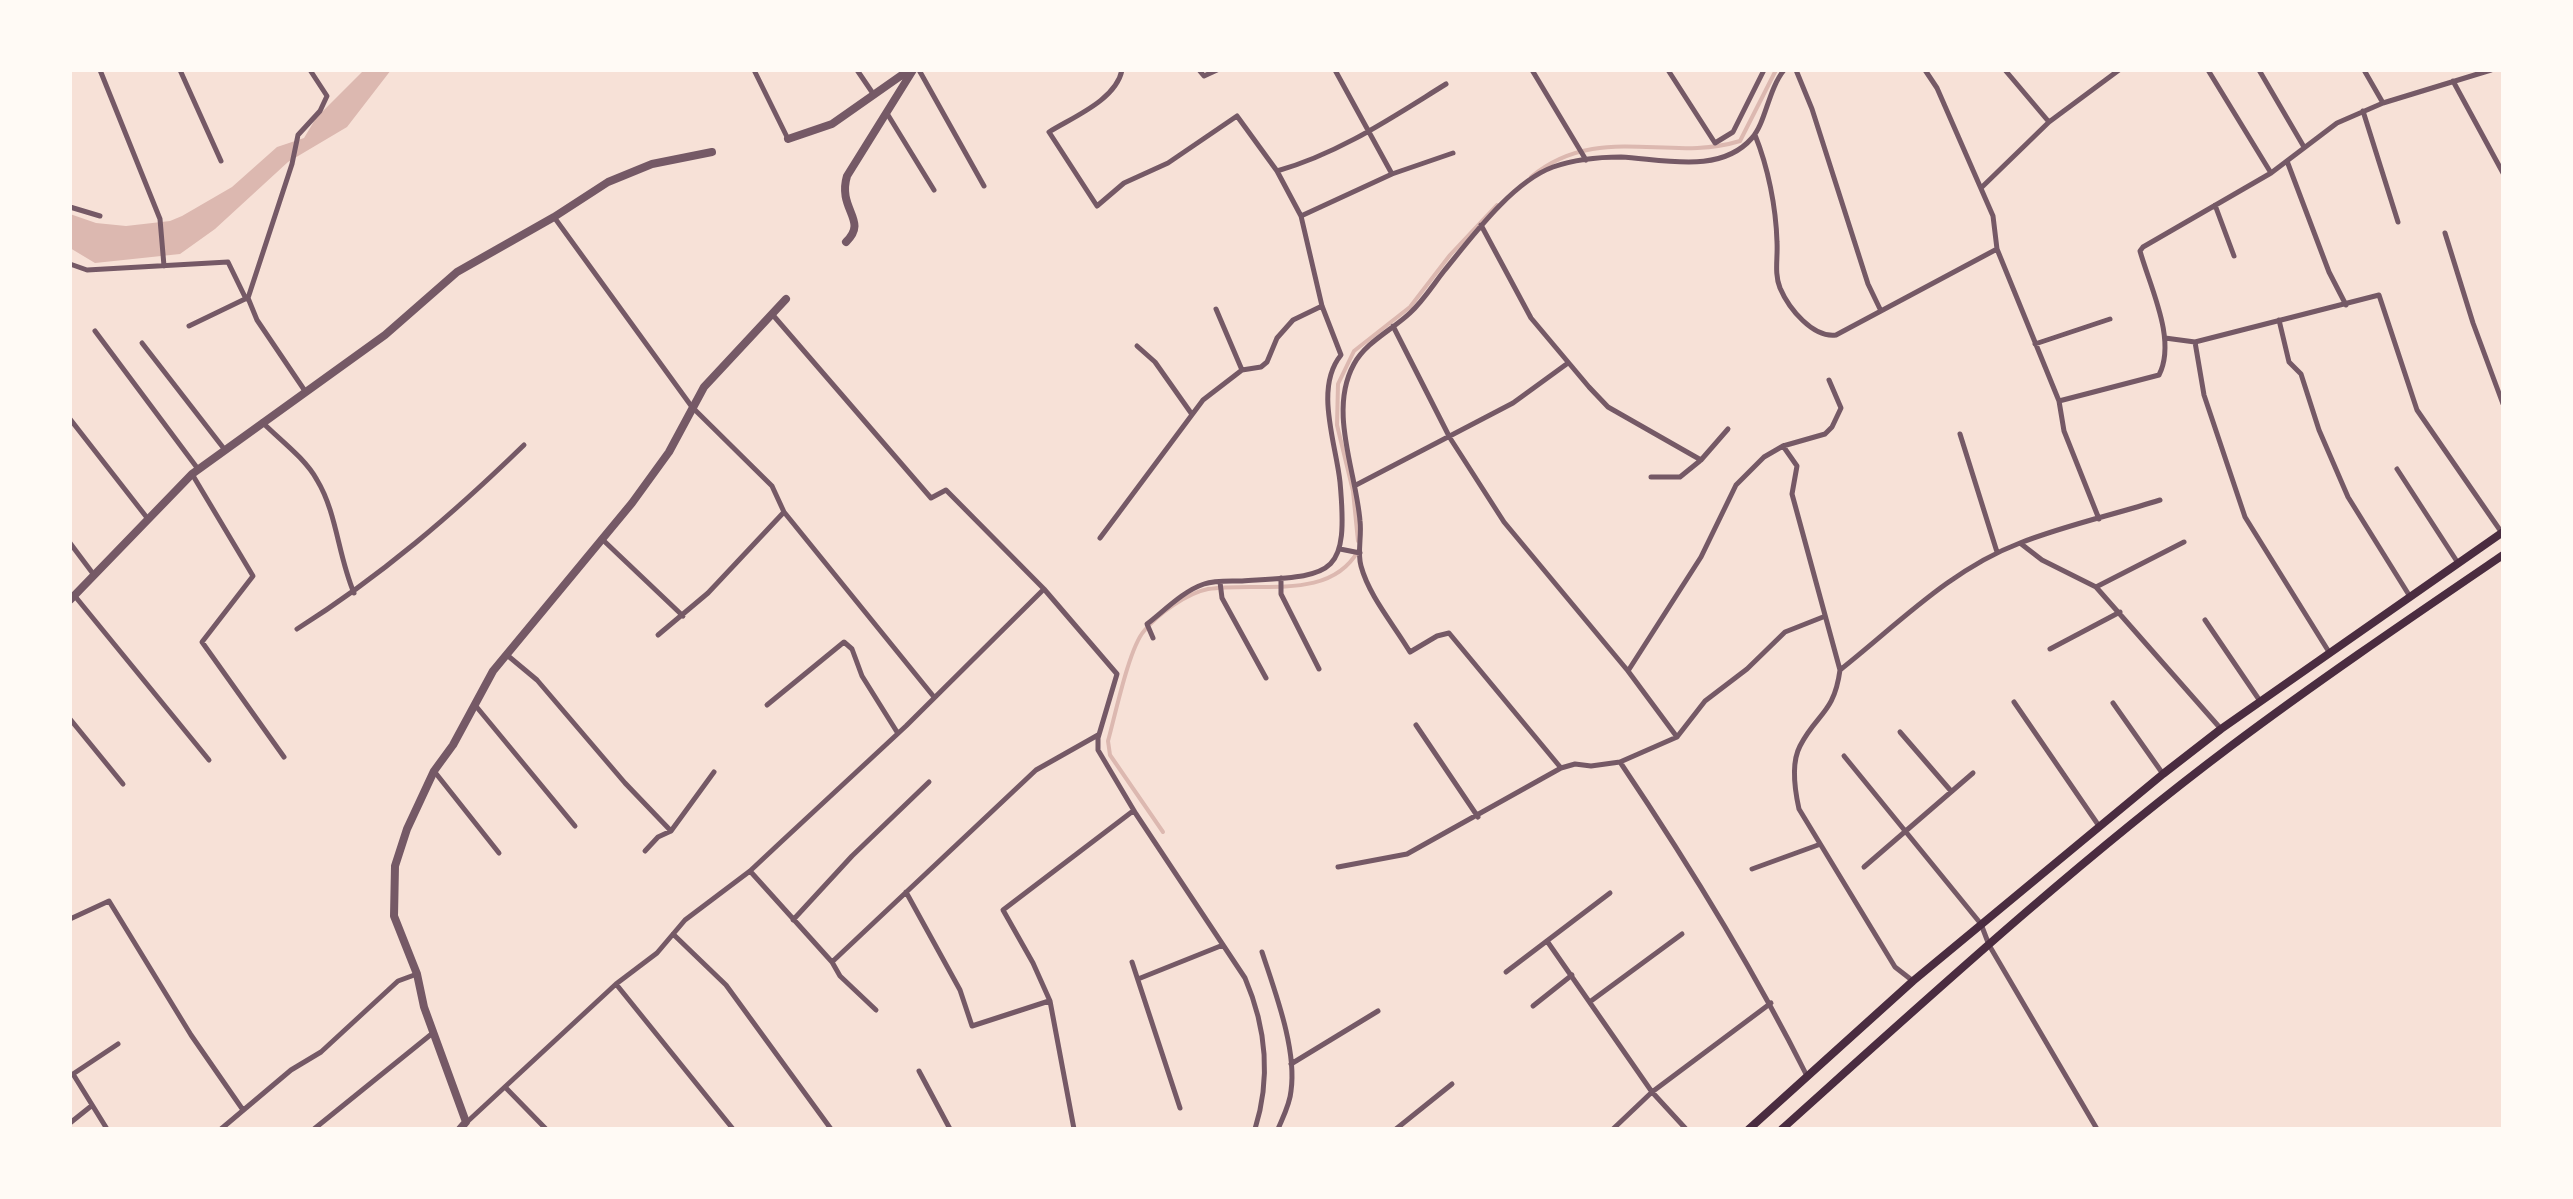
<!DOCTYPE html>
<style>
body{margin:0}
#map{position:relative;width:2573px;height:1199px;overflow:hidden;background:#f7e1d7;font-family:"Source Sans 3",sans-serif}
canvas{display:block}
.frame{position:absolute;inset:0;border:72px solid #fffaf5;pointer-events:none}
</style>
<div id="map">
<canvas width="2573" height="1199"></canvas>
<div class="frame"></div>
</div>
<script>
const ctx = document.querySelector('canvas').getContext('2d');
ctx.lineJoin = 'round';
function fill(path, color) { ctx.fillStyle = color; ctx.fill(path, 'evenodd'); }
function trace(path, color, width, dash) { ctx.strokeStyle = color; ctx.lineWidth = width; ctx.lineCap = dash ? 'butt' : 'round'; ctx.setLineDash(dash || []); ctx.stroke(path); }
const water = new Path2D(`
 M364,70H391L347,127L288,162L215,229L180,254L95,263L70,248V214L96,223L126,226L170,221L182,216L232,187L277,147L304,138L316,118Z`);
const stream = new Path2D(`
 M1531,177C1598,122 1668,163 1740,141L1776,70
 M1358,541L1353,491L1337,425L1338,384L1354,351L1410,307L1450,255L1497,205
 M1163,832L1110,755L1108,741C1115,716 1129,648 1144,631C1158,614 1187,593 1208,589C1258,581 1329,602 1358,551`);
const minor = new Path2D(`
 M100,70L160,219L164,266
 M180,70L221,161
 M754,70L788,139
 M857,70L874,95
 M919,70L984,186
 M1122,70C1116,100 1073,117 1049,132L1097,206L1124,183L1168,163L1237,116L1277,171L1301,216L1322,306L1341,355C1314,388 1336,443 1340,482C1349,580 1332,575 1242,581C1230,581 1215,580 1204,584C1183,591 1164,611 1147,624L1153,638
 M1199,70L1204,76L1217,70
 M1335,70L1392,174
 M1532,70L1586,160
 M1668,70L1715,143L1733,132L1764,70
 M1796,70L1812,109L1868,284L1880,309
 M1925,70L1937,88L1993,216L1997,249L2059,401L2064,431L2099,519
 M2005,70L2049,122
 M2208,70L2271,173
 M2259,70L2304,147
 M2364,70L2383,103
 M2453,81L2503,173
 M2363,111L2398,222
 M888,115L934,190
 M1755,135C1768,167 1776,207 1777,242C1778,258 1774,273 1780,288C1789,309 1813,338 1836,335L1997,249
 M2287,161L2329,272L2346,305
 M1277,171C1340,153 1391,118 1446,84
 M1981,188L2049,122L2119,70
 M2215,205L2234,256
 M70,207L100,216
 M1301,216L1392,174L1453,153
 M554,217L692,407L772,486L784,512L934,697
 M1481,225L1531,318L1589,387L1608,407L1701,460
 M2445,233L2473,323L2503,404
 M70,264L87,270L228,262L246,299
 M1216,309L1242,370
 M772,314L931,498L946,490L1044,589L1117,674L1098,738V750L1136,814L1245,978C1266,1027 1271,1078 1255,1129
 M2279,320L2289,362L2301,374L2319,430L2348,497L2409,595
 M189,326L245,299
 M1393,326L1450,438L1504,522L1628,671L1701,557L1736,485L1764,457L1783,446L1825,434L1832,427L1841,408L1829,380
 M95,331L198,469
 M2165,338L2195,342L2379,295L2417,410L2502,533
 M2195,342L2204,395L2245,517L2329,652
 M142,343L225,450
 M2035,344L2110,319
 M1137,346L1155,362L1191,413
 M305,391L257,320L248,298L292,164L298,135L320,111L327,96L310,70
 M2059,401L2159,375C2177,340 2150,287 2140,251L2143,247L2271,173L2337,123L2383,103L2491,70
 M70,419L148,519
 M262,422C280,440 305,458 317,480C337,513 338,556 354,593
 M1960,434L1997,552
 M1783,446L1797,466L1792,494L1840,670C1834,714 1817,713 1800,746C1791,763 1795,791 1799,809L1895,967L1913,981
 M2397,469L2458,563
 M192,474L253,576L202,642L284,757
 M1651,477H1680L1701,460L1728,429
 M1356,485L1513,403L1568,363
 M1100,538L1203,400L1242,370L1261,367L1267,362L1277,338L1293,320L1322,306
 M603,540L683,616
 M70,543L94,575
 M2020,543C2066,525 2113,515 2160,500
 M1340,549L1360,553
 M1281,578V594L1319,669
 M1220,582L1222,598L1266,678
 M2096,587L2184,542
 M74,595L209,760
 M2205,620L2260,701
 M297,629C381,576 453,514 524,445
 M658,635L708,593L784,512
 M2050,649L2120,612
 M507,655L537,680L625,783L671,831
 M1840,670C1897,625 1951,569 2020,543L2042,560L2096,587L2221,729
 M1628,671L1677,737
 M2014,702L2099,826
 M2113,703L2163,774
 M475,705L575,826
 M767,705L844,642L852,649L862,676L897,732
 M70,719L123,784
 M1416,725L1478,817
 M1900,732L1951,791
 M1844,756L1981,924L1989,945L2097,1129
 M1620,762C1688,863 1752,966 1807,1076
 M1561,768L1449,633L1437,636L1410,652C1394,625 1369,596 1361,566C1357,553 1362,535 1360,521C1356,471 1328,411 1354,364C1366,342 1392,330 1410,313C1423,301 1433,285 1444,271C1471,238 1512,182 1553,167C1573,160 1600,157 1621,157C1662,159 1720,175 1752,138C1766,122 1768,90 1784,70
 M434,771L499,853
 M645,851L658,837L671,831L714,772
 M1338,867L1407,854L1561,768L1575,764L1591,766L1620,762L1677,737L1705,701L1747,669L1785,632L1823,617
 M1864,867L1973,773
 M1752,869L1818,845
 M750,871L832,962L840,976L876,1010
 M906,892L960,990L972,1026L1049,1001
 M70,919L109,901L191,1035L243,1110
 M793,920L852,856L929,782
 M673,934L726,985L831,1129
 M1547,941L1652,1092L1686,1129
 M1262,952C1275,992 1297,1049 1291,1091C1290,1104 1283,1117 1278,1129
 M832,962L1036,770L1098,735
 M1132,962L1180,1108
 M1506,972L1610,893
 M1138,979L1223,945
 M616,984L733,1129
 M1591,1001L1682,934
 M1533,1006L1572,975
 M1291,1064L1378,1011
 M919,1071L950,1129
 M505,1087L546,1129
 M467,1122L616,984L657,953L685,920L750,871L781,842L906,726L1044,589
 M70,1123L90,1107
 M107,1129L73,1074L118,1044
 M221,1129L291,1070L321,1052L398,981L417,974
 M314,1129L434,1032
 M1074,1129L1050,1001L1033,963L1003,910L1133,811
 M1396,1129L1452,1084
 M1613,1129L1652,1092L1771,1003`);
const tertiary = new Path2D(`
 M788,139L832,124L909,70
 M846,242C869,220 837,210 847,176L913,70
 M70,600L192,474L385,335L457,272L554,217L608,182L652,164L712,152
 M460,1129L466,1122L424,1007L417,974L394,916L395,866L407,829L434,771L453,745L493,671L632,503L669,452L704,387L786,299`);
const secondary = new Path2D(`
 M1749,1129L1913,981L2163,774L2221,729L2503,532
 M1782,1129C1928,998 2074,864 2231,746C2319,680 2412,617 2503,555`);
fill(water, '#dcb8b0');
trace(stream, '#dcb8b0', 4);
trace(minor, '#755966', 5);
trace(tertiary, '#755966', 8);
trace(secondary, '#4a2c40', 8);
</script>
